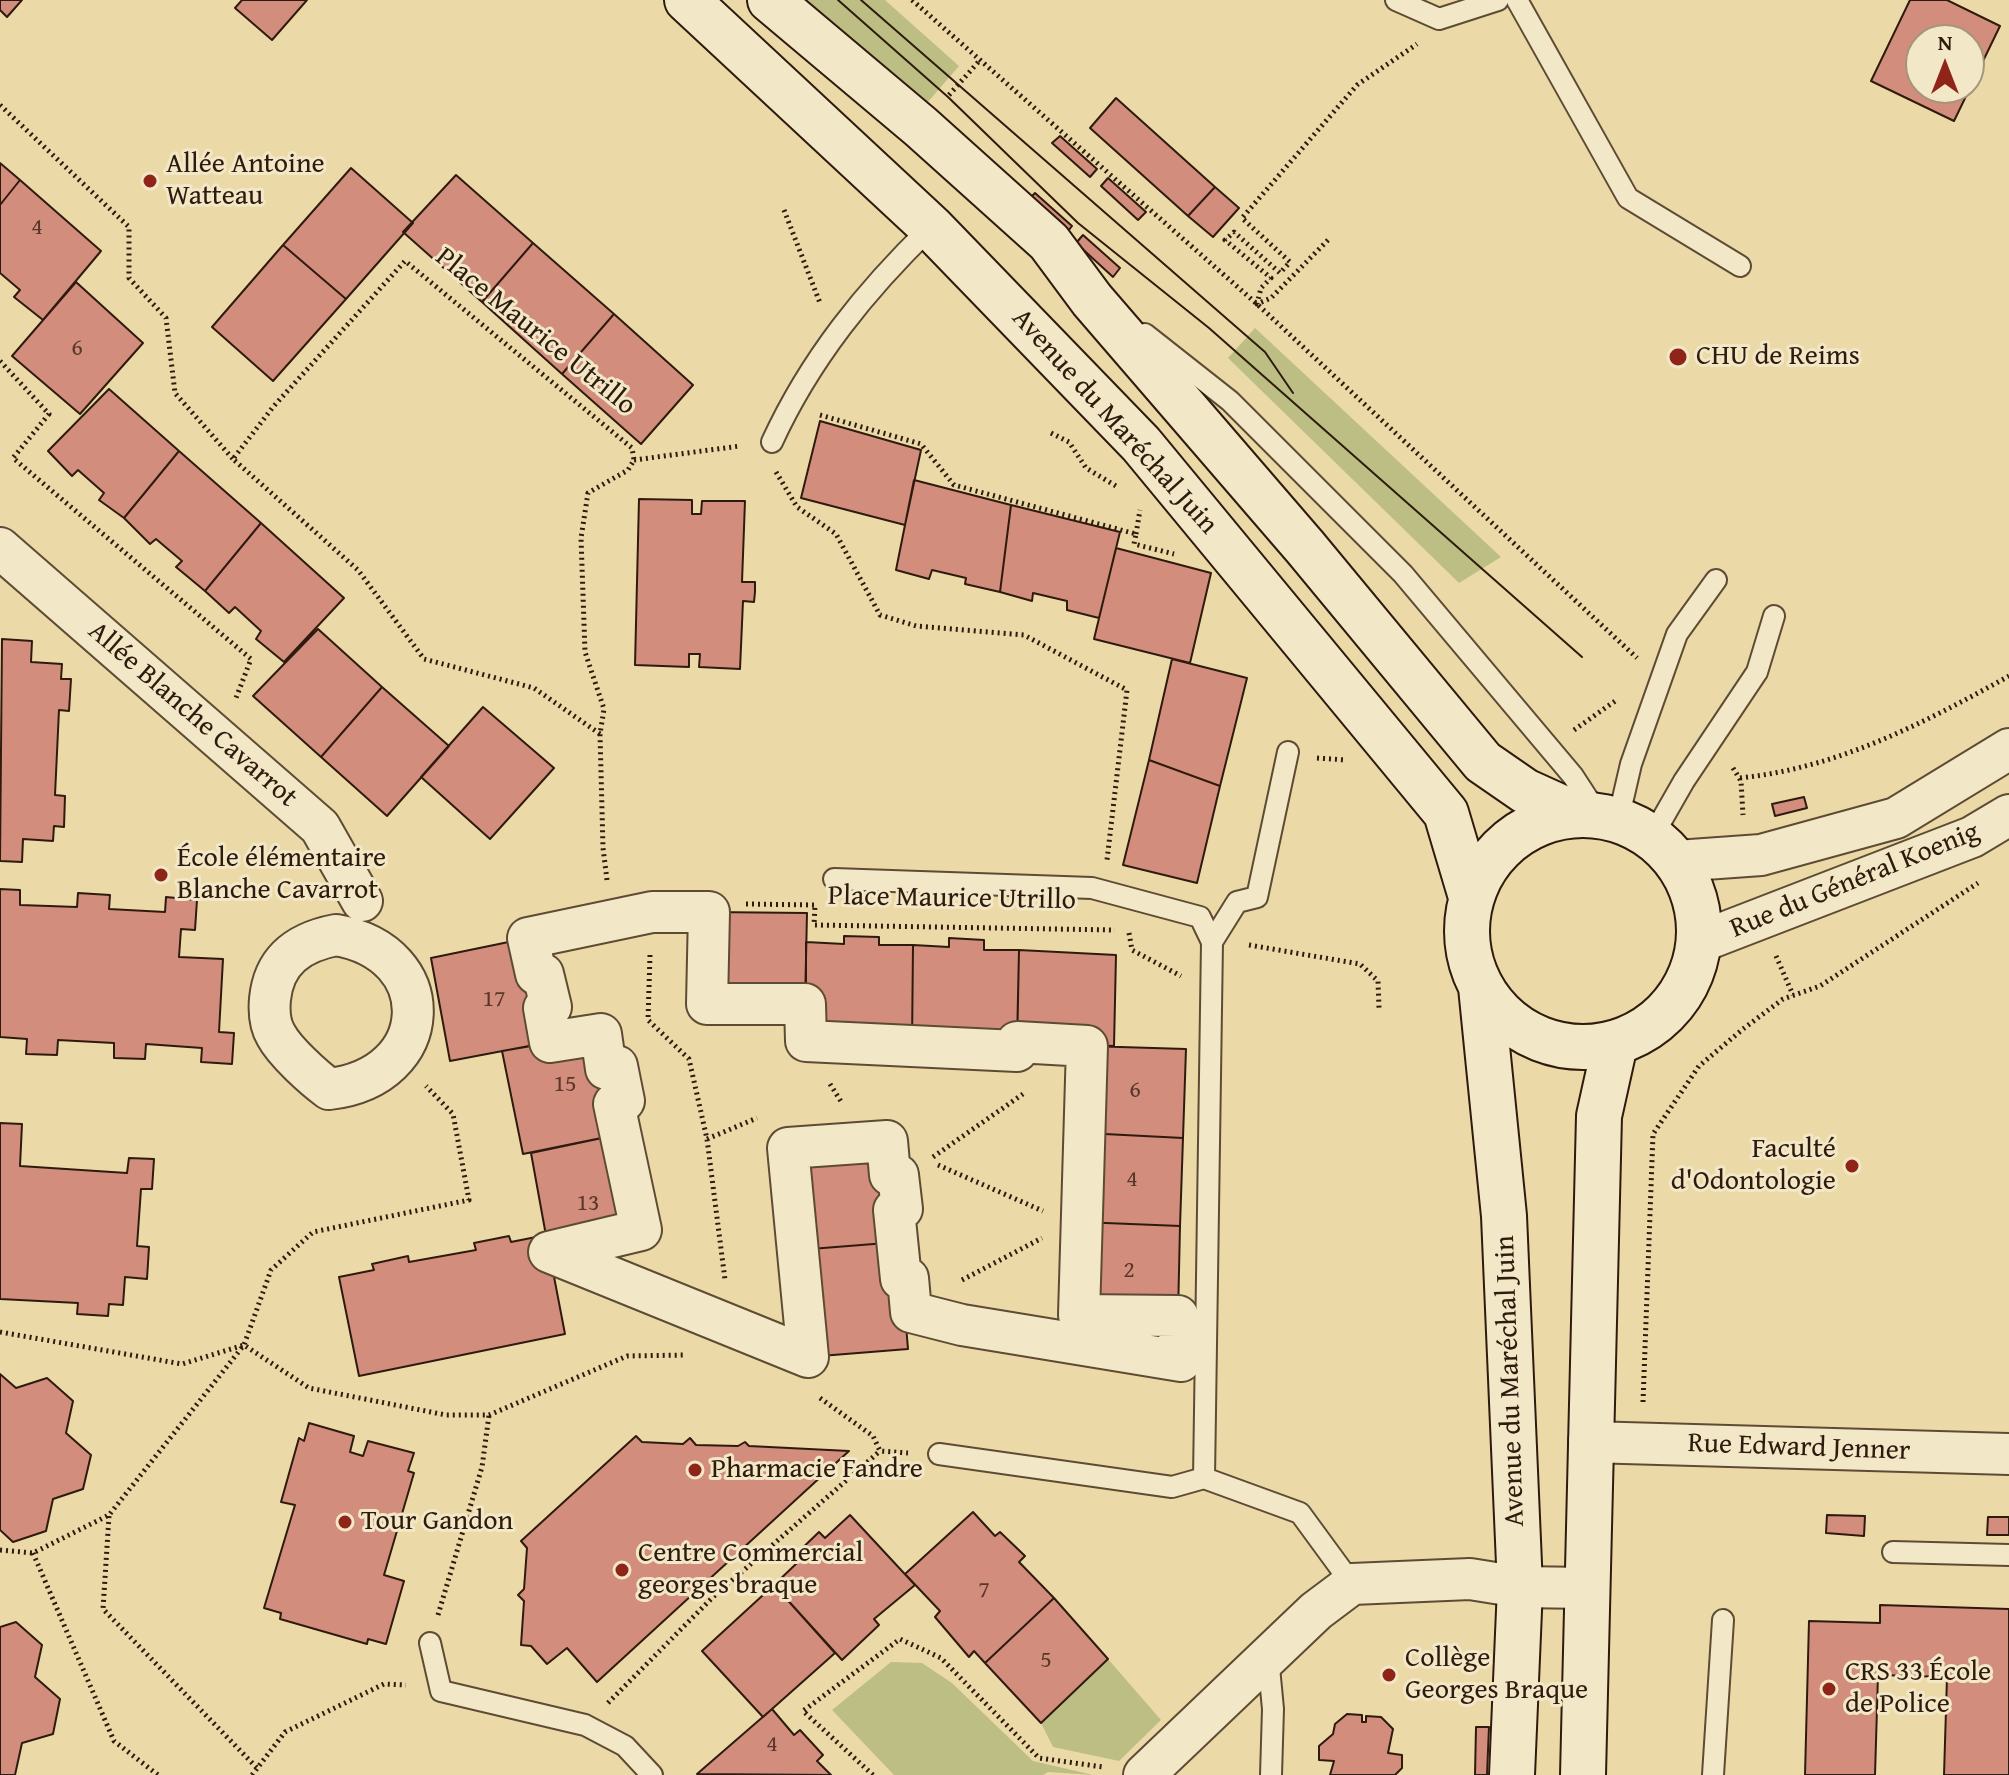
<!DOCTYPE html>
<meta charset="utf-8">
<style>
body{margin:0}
#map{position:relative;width:2009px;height:1775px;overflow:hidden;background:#ebdaa8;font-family:"Gentium Book Plus",serif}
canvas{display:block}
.north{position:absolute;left:1905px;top:24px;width:80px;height:80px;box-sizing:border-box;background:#f2e7c6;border:2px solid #a4957c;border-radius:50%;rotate:0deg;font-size:22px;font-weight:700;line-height:32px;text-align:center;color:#2f1b0e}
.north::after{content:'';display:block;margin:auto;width:28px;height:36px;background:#8f2418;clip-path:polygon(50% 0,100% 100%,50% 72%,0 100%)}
</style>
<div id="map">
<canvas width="2009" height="1775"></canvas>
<div class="north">N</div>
</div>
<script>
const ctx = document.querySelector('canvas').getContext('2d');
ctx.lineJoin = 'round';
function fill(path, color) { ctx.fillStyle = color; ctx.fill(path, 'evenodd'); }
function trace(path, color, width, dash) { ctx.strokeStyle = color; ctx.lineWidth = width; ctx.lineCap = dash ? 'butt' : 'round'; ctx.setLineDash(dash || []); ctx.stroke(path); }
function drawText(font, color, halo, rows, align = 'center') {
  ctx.font = font + ' "Gentium Book Plus",serif'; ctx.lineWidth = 6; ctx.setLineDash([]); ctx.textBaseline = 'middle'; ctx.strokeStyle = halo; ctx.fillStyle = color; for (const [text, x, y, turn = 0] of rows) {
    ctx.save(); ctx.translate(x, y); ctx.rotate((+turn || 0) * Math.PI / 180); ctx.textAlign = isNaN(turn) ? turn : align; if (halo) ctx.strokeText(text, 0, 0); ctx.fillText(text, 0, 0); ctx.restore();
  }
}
const green = new Path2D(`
 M794,0H885L959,66L920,111Z
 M1255,328L1501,557L1459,583L1228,358Z
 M1108,1659L1161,1720L1119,1761L1053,1747L1041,1723Z
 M891,1662L922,1663L952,1683L1033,1761L1093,1775L1048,1772L1043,1775H894L832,1710Z`);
const building = new Path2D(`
 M0,0H22L7,17L0,10Z
 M242,0H307L272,40L235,8Z
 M1910,0H1947L2000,26L1954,121L1871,81ZM1921,40H1969V88H1921Z
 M1116,98L1215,187L1188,216L1090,128Z
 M1060,136L1097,169L1090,177L1052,143Z
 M0,163L20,180L0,205Z
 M351,168L413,223L346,299L283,245Z
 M456,175L533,243L482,302L403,232Z
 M1108,178L1146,212L1138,220L1101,186Z
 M20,180L101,251L43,320L14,297L20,290L0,273V205Z
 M1215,187L1239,208L1213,237L1188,216Z
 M1035,193L1072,226L1065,235L1027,201Z
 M1083,235L1120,268L1113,277L1076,243Z
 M533,243L614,314L562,374L482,302Z
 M283,245L346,299L273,381L212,327Z
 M76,282L143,343L80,414L12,356Z
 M614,314L693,385L641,444L562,374Z
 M109,389L179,451L124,518L99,500L104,493L78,470L72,476L48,451Z
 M820,421L921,450L905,525L801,498Z
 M179,451L261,523L205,591L176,567L182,561L156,539L150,544L124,518Z
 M914,480L1011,505L1000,592L965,584L966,578L932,570L929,579L896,570Z
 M639,499L692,500V514H701L702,501H745L742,582H755V592L754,602L743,601L740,669L699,667L700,654H689V667L635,665Z
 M1011,505L1120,532L1099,618L1067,610V601L1033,593L1032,601L1000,592Z
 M261,523L344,598L284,662L256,639L261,631L235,607L229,613L205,591Z
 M1116,548L1211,573L1190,663L1094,639Z
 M318,629L382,687L321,757L253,696Z
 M2,639L32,641L31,662L62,664L61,679H71L69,711L59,710L55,795L65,796L64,827L54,826L53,841L23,839L22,862L0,861Z
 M1172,659L1247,678L1220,786L1149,760Z
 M382,687L449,746L387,816L321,757Z
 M483,707L554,768L490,839L421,777Z
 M1149,760L1220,786L1197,883L1123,865Z
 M1804,797L1807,808L1775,816L1772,804Z
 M0,889L20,890V905L77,907L78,893L110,895L109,909L165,912L166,897L197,900L195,930L181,929L179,957L223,959L219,1032L234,1033L232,1064L201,1062L202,1048L146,1044L145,1059L114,1058V1043L58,1040L57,1055L26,1054L27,1039L0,1037Z
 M709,912L807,913L805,1004H707Z
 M844,936L879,937V945H913L912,1044L806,1041V942L844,944Z
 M528,938L550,1042L450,1061L431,958Z
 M949,938L984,940V950H1019L1017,1051L912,1044L913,945L949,947Z
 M1019,950L1116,955L1114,1046L1017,1042Z
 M601,1034L621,1134L523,1154L502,1051Z
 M1087,1046L1186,1049L1183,1138L1085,1133Z
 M0,1123L22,1124L20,1166L127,1173L129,1158L154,1159L152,1189H141L137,1246L149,1247L147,1279L125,1277L123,1305L109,1304L108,1316L77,1314L78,1303L0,1299Z
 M1085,1133L1183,1138L1180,1226L1081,1222Z
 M621,1134L641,1230L549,1252L531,1153Z
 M887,1141L899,1242L798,1250L788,1148Z
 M1081,1222L1180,1226L1178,1316L1079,1315Z
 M546,1235L565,1334L359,1376L339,1277L374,1270L372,1264L408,1256L409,1262L476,1250L474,1243L509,1236L511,1242Z
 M899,1242L908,1349L808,1357L798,1250Z
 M0,1374L16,1388L47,1378L73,1401L66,1433L91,1455L83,1489L53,1499L46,1531L13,1542L0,1530Z
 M309,1423L354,1436L350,1452L363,1456L368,1441L414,1453L408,1471L414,1473L384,1575L404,1581L386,1644L368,1639L367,1644L280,1619L281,1613L264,1608L295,1505L281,1502L299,1438L304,1441Z
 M636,1436L642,1442L683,1444L690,1438L696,1445L738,1446L745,1442L749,1446L849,1451L597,1682L567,1648L547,1664L531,1646L521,1645L524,1601L518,1595L524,1589L527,1548L521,1541Z
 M973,1512L995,1536L1000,1532L1025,1556L1019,1562L1054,1598L985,1663L974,1651L969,1657L935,1617L940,1611L905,1574Z
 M850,1515L915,1585L874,1619L879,1625L842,1660L774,1585L798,1562L793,1557L819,1532L825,1538Z
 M1827,1515L1865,1516L1864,1536L1826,1533Z
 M1988,1517H2009V1535H1987Z
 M774,1585L835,1653L763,1717L702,1651Z
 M1054,1598L1108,1659L1041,1723L985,1663Z
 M1880,1605L2009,1609V1775H1944L1947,1677L1878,1675L1875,1775H1805L1809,1621L1880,1623Z
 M16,1622L42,1645L35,1677L60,1699L53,1734L22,1743L15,1775H0V1627Z
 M772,1709L794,1735L800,1730L823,1755L817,1761L831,1775L697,1774Z
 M1347,1714L1362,1715V1722H1366V1716L1381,1717L1393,1729L1388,1753L1402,1755V1768L1395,1775H1330L1334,1761L1319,1760V1746L1333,1734L1335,1724Z
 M1476,1727H1489L1487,1775H1475Z`);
const path = new Path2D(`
 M912,0L1257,304L1637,658
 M949,95L980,60
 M0,105L129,227V278L166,318L175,393L233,459
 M784,210L820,303
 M1328,240L1271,298L1257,304L1261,288L1271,278L1225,240L1234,232L1280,273L1290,262L1242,218L1357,85L1417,44
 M0,361L49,414L13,458L251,659L236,698
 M820,415L921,444L954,485L1136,534L1134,544L1174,554
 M1051,433L1069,442L1086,468L1116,486
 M634,460L740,446
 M776,472L797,507L836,534L880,615L916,626L1024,635L1127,690L1107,860
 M1136,534L1140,510
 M1574,730L1618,699
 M600,734L534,688L424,659L358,570L233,459L273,407L405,261L632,448L634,460L628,470L588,493L581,538L585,652L604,709L600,734L603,848L607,880
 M1317,758L1346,760
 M1733,768L1741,781L1743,815
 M1740,778C1838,768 1924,723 2009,676
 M746,904L815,905L814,925L1115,930
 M1129,933L1132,950L1181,976
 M1249,945L1360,964L1378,981L1379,1008
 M650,955L648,1020L689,1059L707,1139L725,1280
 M1776,956L1793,995
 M830,1084L842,1103
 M707,1139L757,1118
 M933,1157L1023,1094
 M938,1165L1043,1211
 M962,1280L1042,1238
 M0,1332L182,1364L244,1345L309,1388L446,1415H489L627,1356L686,1355
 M820,1398L873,1436L880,1451L908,1453
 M1643,1402L1653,1134L1699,1066L1743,1029L1783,999L1820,986L1978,883
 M109,1516L103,1609L257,1768
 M0,1550L33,1553L109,1515L244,1345L271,1270L313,1232L469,1200L453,1114L426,1086
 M33,1553L114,1741L158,1775
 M438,1615L482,1467L489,1415
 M608,1703L713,1597L880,1451
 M252,1775L285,1732L384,1684L406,1685
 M873,1775L803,1711L900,1639L941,1658L1039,1758L1103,1767`);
const lane = new Path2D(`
 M1396,0L1439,19L1498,0
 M1517,0L1628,198L1740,266
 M1145,334L1230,401L1403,574L1573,776L1599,816
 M772,442C810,359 866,290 931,227
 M1618,820L1631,764L1677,634L1716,580
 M1652,837L1684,781L1757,672L1774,616
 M834,879L1092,888L1200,917L1212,942
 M939,1454L1172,1487L1204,1478L1300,1513L1352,1584
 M1204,1478L1212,942L1237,902L1257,897L1288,752
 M1893,1552L2009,1555
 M430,1643L441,1691L585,1725L625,1746L652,1775
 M1268,1657L1273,1709L1271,1775
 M1713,1775L1723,1620`);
const street = new Path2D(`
 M0,548L320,827L362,901
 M1677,861L1761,855L1896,818L2009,749
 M652,912H709L707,1004H805L806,1041L1017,1051V1042L1087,1046L1079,1315L1178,1316L1181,1361L962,1325L911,1312L908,1278L901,1279L894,1210L902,1209L898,1175H890L887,1141L788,1148L808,1357L549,1252L641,1230L614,1104L624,1101L617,1066L606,1069L601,1034L550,1042L544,1008L551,1007L543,974H536L528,938Z
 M336,935C442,953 437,1077 329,1089C314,1078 285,1052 276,1035C270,1025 269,1010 270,999C274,959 300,942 336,935Z
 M1700,942L1972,837L2009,815
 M1589,1442L2009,1454
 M1144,1775L1316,1611L1352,1584L1470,1579L1520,1587L1587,1588`);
const secondary = new Path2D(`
 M687,0L931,227L1141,444L1446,813L1471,897
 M770,0L921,127L1049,242L1092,300L1305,547L1483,762L1525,791L1578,815
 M1467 931a116 116 0 1 1 232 0a116 116 0 1 1-232 0Z
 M1481,987L1504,1216L1520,1587L1512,1775
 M1583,1775L1599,1116L1615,1044`);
const tram = new Path2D(`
 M838,0L948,97L1078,223L1209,328L1582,657
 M861,0L1265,352L1293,393`);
const markers = [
 [150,181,8,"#8f2418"],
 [1678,357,10,"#8f2418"],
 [161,875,8,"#8f2418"],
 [1852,1166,8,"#8f2418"],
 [695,1470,8,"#8f2418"],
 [345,1522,8,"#8f2418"],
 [622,1570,8,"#8f2418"],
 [1389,1675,8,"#8f2418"],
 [1829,1689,8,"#8f2418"]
];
const numberNames = [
 ["4",37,228],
 ["6",77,349],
 ["17",494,1000],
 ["15",565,1085],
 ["6",1135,1091],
 ["4",1132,1180],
 ["13",588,1204],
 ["2",1129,1271],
 ["7",984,1591],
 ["5",1046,1661],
 ["4",772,1745]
];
const poiNames = [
 ["Allée Antoine",166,165],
 ["Watteau",166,197],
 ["CHU de Reims",1696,357],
 ["École élémentaire",177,859],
 ["Blanche Cavarrot",177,891],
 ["Faculté",1836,1150,"right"],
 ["d'Odontologie",1836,1182,"right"],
 ["Pharmacie Fandre",711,1470],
 ["Tour Gandon",361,1522],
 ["Centre Commercial",638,1554],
 ["georges braque",638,1586],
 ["Collège",1405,1659],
 ["Georges Braque",1405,1691],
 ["CRS 33 École",1845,1673],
 ["de Police",1845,1705]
];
const streetNames = [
 ["Place Maurice Utrillo",535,332,39],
 ["Avenue du Maréchal Juin",1114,422,48],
 ["Allée Blanche Cavarrot",192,715,41],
 ["Rue du Général Koenig",1855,881,-22],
 ["Place Maurice Utrillo",952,899,1],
 ["Avenue du Maréchal Juin",1511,1381,-92],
 ["Rue Edward Jenner",1799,1448,2]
];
fill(green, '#bcbe84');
fill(building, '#d28d7d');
trace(building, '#2f1b0e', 2);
trace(lane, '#5e4b34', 24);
trace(street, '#5e4b34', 44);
trace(secondary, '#2f1b0e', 48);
trace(path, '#2f1b0e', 5, [2, 4]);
trace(lane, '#f2e7c6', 20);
trace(street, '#f2e7c6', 40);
trace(secondary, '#f2e7c6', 44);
trace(tram, '#2f1b0e', 2);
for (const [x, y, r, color] of markers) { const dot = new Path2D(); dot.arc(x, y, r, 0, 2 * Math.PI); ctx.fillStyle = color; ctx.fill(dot); trace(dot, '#f2e7c6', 3); }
drawText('24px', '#58382a', null, numberNames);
drawText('28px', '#2f1b0e', '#f2e7c6', poiNames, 'left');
drawText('28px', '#2f1b0e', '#f2e7c6', streetNames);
</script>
